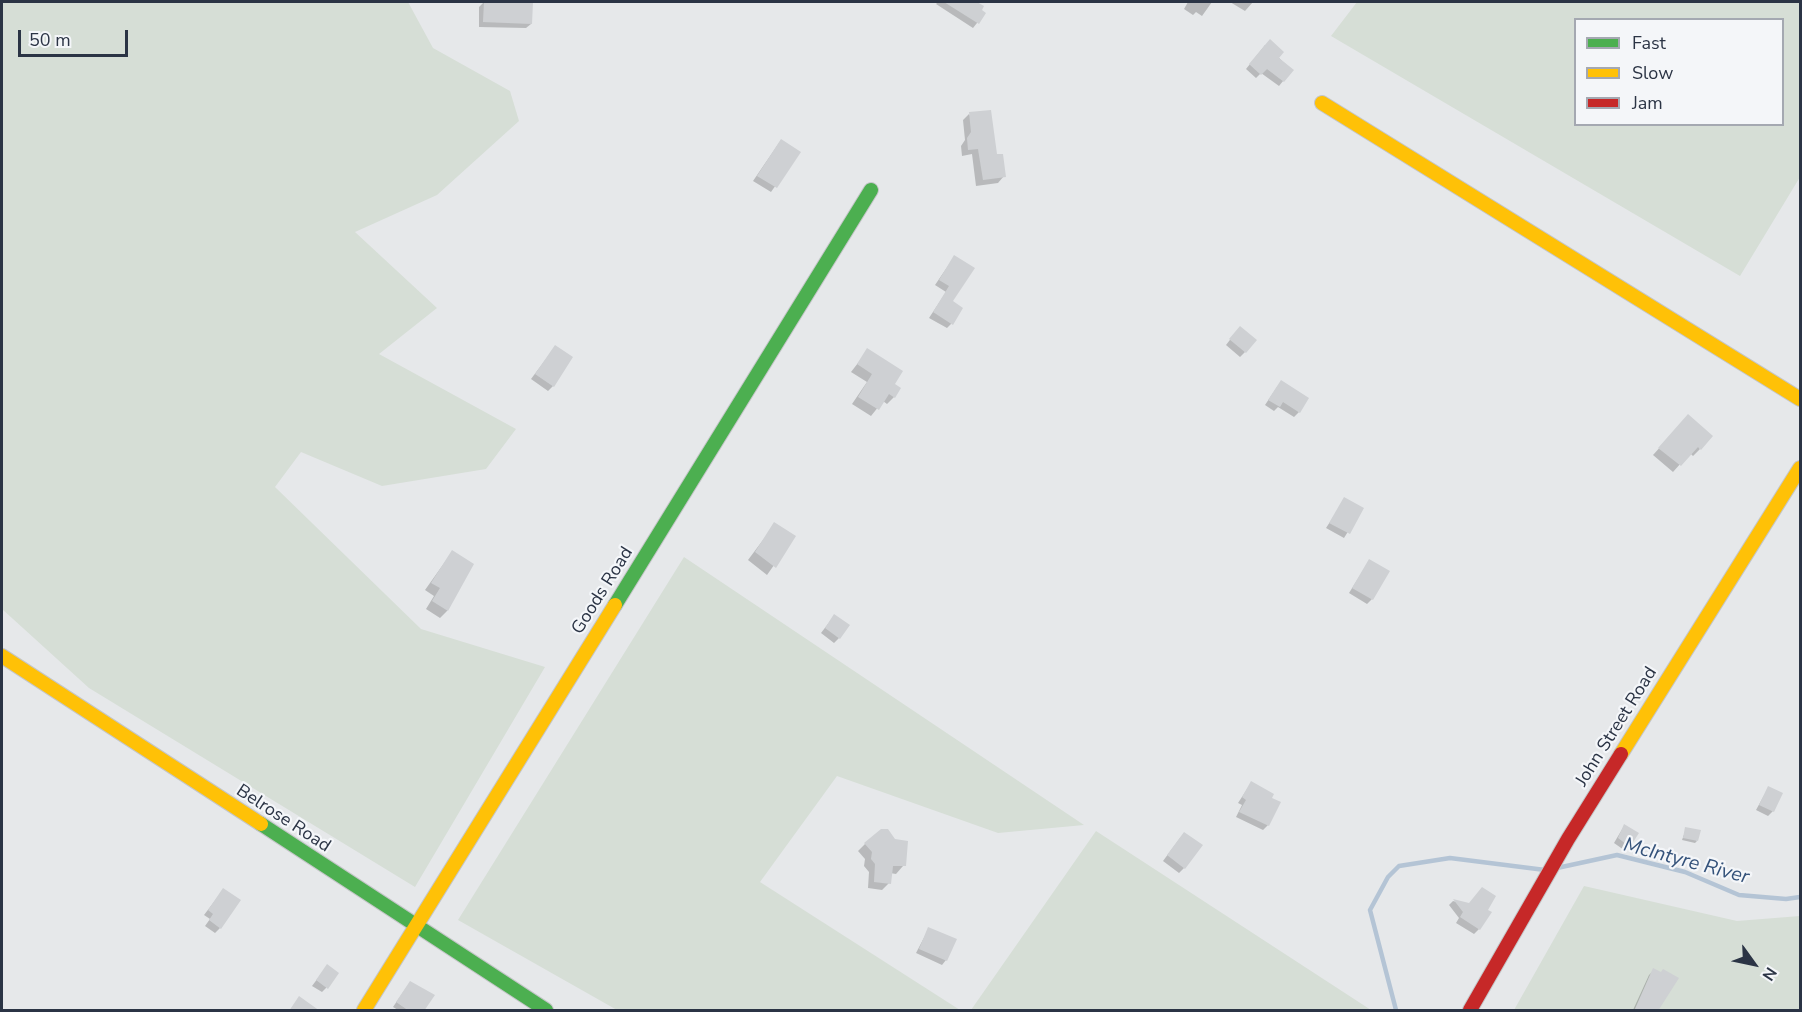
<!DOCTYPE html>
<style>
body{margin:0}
#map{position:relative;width:1802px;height:1012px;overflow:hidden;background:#e6e8ea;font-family:"Nunito Sans",sans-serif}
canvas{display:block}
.frame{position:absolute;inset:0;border:3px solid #2b3445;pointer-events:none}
.legend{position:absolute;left:1574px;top:18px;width:210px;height:108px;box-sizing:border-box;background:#f4f6f9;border:2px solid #a4a8b1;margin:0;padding:8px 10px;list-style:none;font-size:18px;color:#2b3445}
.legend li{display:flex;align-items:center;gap:12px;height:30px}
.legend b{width:30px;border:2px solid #a4a8b1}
.north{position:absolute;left:1724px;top:934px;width:60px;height:60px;-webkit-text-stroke:4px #f4f6f9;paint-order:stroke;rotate:123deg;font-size:16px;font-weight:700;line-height:24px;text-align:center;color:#2b3445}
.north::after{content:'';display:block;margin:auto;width:21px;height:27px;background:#2b3445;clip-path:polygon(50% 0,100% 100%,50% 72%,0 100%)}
.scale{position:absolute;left:18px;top:30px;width:110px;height:27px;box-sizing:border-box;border:3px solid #2b3445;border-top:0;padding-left:8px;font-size:18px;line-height:21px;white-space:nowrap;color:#2b3445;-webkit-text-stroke:4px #f4f6f9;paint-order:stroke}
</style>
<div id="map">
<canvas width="1802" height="1012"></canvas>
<div class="frame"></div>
<ul class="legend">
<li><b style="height:8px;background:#4caf50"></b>Fast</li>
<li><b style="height:8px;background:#ffc107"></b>Slow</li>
<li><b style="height:8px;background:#c62828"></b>Jam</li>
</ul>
<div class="north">N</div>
<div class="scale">50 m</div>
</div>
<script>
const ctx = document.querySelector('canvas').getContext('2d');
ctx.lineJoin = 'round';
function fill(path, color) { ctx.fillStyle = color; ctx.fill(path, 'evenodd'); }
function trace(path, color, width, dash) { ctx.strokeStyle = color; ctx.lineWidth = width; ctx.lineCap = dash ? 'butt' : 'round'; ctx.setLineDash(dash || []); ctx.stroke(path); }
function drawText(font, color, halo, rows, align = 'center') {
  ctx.font = font + ' "Nunito Sans",sans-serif'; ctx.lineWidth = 4.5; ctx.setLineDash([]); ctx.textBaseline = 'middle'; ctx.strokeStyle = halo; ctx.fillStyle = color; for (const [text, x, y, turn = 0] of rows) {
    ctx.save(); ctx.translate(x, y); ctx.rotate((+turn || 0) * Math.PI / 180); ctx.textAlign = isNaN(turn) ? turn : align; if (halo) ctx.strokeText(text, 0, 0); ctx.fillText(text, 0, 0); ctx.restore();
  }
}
const green = new Path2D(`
 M2,2H408L433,48L510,91L519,121L437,195L355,232L437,308L379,354L516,429L486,469L382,486L301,452L275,487L421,629L545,667L415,887L89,688L2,609Z
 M1357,2H1800V177L1740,276L1331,36ZM1576,20H1782V124H1576Z
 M684,557L1084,825L998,833L837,776L760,882L960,1010H617L458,920Z
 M1096,831L1371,1010H971Z
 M1584,886L1737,921L1800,916V1010H1514Z`);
const shadow = new Path2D(`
 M484,2L532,4L531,24L526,28L479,27V7Z
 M938,2H974L982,7L977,23L973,28L936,4Z
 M1188,2H1212L1202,16L1196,12L1193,15L1184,9Z
 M1230,2H1253L1245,11Z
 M1265,45L1292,70L1279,86L1261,73L1256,78L1246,69Z
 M969,114L995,156L1004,176L998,183L976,186L972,154L962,156L961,146L965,140L963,120Z
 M781,140L799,152L771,192L753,181Z
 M954,257L951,324L947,328L929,318L946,292L935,285Z
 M1236,332L1245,352L1240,357L1226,345Z
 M555,347L553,386L548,391L531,379Z
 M868,350L893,384L894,397L887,404L883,401L871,416L852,404L867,382L851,372Z
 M1277,387L1299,412L1294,417L1278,407L1274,411L1265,405Z
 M1682,423L1700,449L1693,456L1690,453L1673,472L1653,455Z
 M1345,499L1362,509L1344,538L1326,528Z
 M775,524L794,537L767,575L748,560Z
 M452,552L472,565L447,611L440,618L426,609L434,596L425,590Z
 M1369,561L1372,599L1367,604L1349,593Z
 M834,616L839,638L834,643L821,633Z
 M1251,783L1270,798L1268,825L1263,830L1236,817L1242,805L1238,803Z
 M1768,788L1773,811L1768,816L1756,810Z
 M1624,826L1629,846L1624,850L1614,843Z
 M1686,829L1697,841L1695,843L1682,840Z
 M1180,838L1184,868L1179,873L1163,861Z
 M894,840L907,842L903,866L896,874L890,873L889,883L882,890L868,888L869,872L864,866L865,859L858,851L865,844Z
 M223,890L220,928L215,933L205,926L210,919L204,915Z
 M1453,901L1468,905L1479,929L1474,934L1456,923L1459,918L1449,905Z
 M929,928L946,960L942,965L916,953Z
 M327,966L326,988L322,992L312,986Z
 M1654,970L1656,1010H1633L1649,975Z
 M406,988L422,1010H398L393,1007Z`);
const stream = new Path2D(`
 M1557,868L1617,855L1685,872L1739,895L1786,899L1800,897
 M1396,1010L1370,910L1388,877L1399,866L1450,858L1545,870`);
const building = new Path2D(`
 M484,2H533L532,24L483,22Z
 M944,2H977L984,6L982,10L986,13L979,24Z
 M1270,39L1284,52L1279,58L1294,70L1284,82L1267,69L1261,75L1249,64Z
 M991,110L997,154H1003L1006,177L983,180L978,149L968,150L967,138L971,132L969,112Z
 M781,139L801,152L777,188L757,176Z
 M954,255L975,268L953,301L963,308L953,325L933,312L949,286L939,280Z
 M1240,326L1257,340L1246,353L1229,339Z
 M555,345L573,357L554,387L535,374Z
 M867,348L903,371L895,384L901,388L895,398L889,394L879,410L858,397L872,374L857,364Z
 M1281,380L1309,398L1300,413L1283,402L1280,407L1268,400Z
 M1688,414L1713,436L1701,450L1698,447L1681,466L1658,448Z
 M1344,497L1364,508L1350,534L1329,523Z
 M774,522L796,536L776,568L755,552Z
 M452,550L474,564L448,611L432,601L440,588L431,583Z
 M1369,559L1390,571L1373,600L1352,588Z
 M834,614L850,625L840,639L825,628Z
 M1251,781L1274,794L1272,798L1281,802L1269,826L1239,812L1246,800L1242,797Z
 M1768,786L1783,793L1774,812L1759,805Z
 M1624,824L1639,833L1630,847L1618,838Z
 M1685,827L1701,830L1698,841L1683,838Z
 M881,829H888L895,839L908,841L906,866H893L891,884L874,882L875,864L871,859L872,852L864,843Z
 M1184,832L1203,845L1185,869L1167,855Z
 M1482,887L1496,896L1488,910L1492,912L1480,930L1460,917L1463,912L1453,899L1469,903Z
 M223,888L241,900L221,929L209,920L213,914L208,910Z
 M928,927L957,939L947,961L919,949Z
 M327,964L339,973L328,989L316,980Z
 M1653,968L1661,972L1663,969L1679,978L1658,1011H1634Z
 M410,981L435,995L424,1011H409L396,1002Z
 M299,996L320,1011H289Z`);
const fast = new Path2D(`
 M615,605L871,190
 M261,824L546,1010`);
const slow = new Path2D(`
 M1322,103L1800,399
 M2,656L261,824
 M1621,754L1800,468
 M364,1010L615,605`);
const jam = new Path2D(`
 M1470,1010L1568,839L1621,754`);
const streetNames = [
 ["Goods Road",603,591,-58],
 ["John Street Road",1617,727,-58],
 ["Belrose Road",283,819,33]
];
const waterNames = [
 ["McIntyre River",1686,862,15]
];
fill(green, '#d6ded6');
fill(shadow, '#0003');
trace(stream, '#b4c4d5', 4.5);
fill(building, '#ced0d3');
trace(fast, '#c4c6c8', 16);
trace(slow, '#c4c6c8', 16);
trace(jam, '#c4c6c8', 16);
trace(fast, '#4caf50', 14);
trace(slow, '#ffc107', 14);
trace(jam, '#c62828', 14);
drawText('18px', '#2b3445', '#f4f6f9', streetNames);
drawText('italic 20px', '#34527a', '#f4f6f9', waterNames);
</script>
